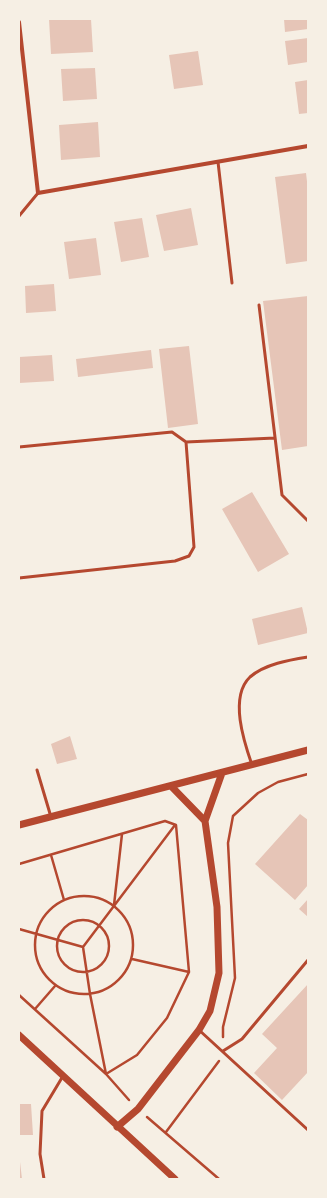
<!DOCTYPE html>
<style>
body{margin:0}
#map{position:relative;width:327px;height:1198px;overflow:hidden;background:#f6efe4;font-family:"Noto Sans",sans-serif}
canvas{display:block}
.frame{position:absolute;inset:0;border:20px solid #f6efe4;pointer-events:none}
</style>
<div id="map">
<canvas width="327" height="1198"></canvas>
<div class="frame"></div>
</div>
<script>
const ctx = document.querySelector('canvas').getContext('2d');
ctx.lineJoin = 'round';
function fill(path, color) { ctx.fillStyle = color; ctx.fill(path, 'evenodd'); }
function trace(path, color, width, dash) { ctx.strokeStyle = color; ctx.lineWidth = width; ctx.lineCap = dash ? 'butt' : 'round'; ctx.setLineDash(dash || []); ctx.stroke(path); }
const building = new Path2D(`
 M49,19H91L93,52L51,54Z
 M284,19H308V29L285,32Z
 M308,38V62L288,65L285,41Z
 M198,51L203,85L174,89L169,55Z
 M95,68L97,99L63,101L61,69Z
 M308,80V113L299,114L295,82Z
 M98,122L100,157L61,160L59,125Z
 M306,173L308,190V261L286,264L275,177Z
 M191,208L198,245L164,251L156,215Z
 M142,218L149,257L121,262L114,222Z
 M96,238L101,275L69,279L64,242Z
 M54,284L56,311L26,313L25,286Z
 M308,296V446L282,450L263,301Z
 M189,346L198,424L168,428L159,349Z
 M151,350L153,368L78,377L76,359Z
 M52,355L54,381L19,383V357Z
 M252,492L289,554L258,572L222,509Z
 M302,607L308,633L258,645L252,619Z
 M70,736L77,759L57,764L51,744Z
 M300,814L308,820V885L295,900L255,864Z
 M308,899V917L299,909Z
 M308,984V1072L282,1100L254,1073L277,1048L262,1034Z
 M19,1104H31L33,1135H19Z
 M19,1162H20L22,1179H19Z`);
const path = new Path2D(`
 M51,855L64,900
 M19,864L165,821L176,825L189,972L167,1018L137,1055L106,1074L19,995
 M35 945a49 49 0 1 1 98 0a49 49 0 1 1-98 0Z
 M114,905L122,834
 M57 946a26 26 0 1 1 52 0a26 26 0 1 1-52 0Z
 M19,929L83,947
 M132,959L189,972
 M35,1009L55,986
 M223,1037V1027L235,978L228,843L233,816L258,793L278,782L308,774
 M129,1100L106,1074L90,994L83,947L175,825
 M147,1117L219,1179
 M166,1132L219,1061`);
const service = new Path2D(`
 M218,162L232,283
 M19,216L38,193
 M259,305L282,495L308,521
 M19,447L172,432L186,442L275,438
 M19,578L175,561L189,556L194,547L186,442
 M252,765C244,742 229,697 250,677C265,664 289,660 308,657
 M37,770L51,817
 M199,1030L308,1130
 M223,1051L242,1039L308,960
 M44,1179L40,1154L42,1111L63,1076`);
const minor = new Path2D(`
 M19,22L38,193L308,146`);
const tertiary = new Path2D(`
 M171,786L205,821
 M19,825L308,750
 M19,1035L175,1179
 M117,1127L138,1109L199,1030L210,1011L219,973L217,907L205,821L222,773`);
fill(building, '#e6c5b7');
trace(path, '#b5482f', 2.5);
trace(service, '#b5482f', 3);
trace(minor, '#b5482f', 4);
trace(tertiary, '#b5482f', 7);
</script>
